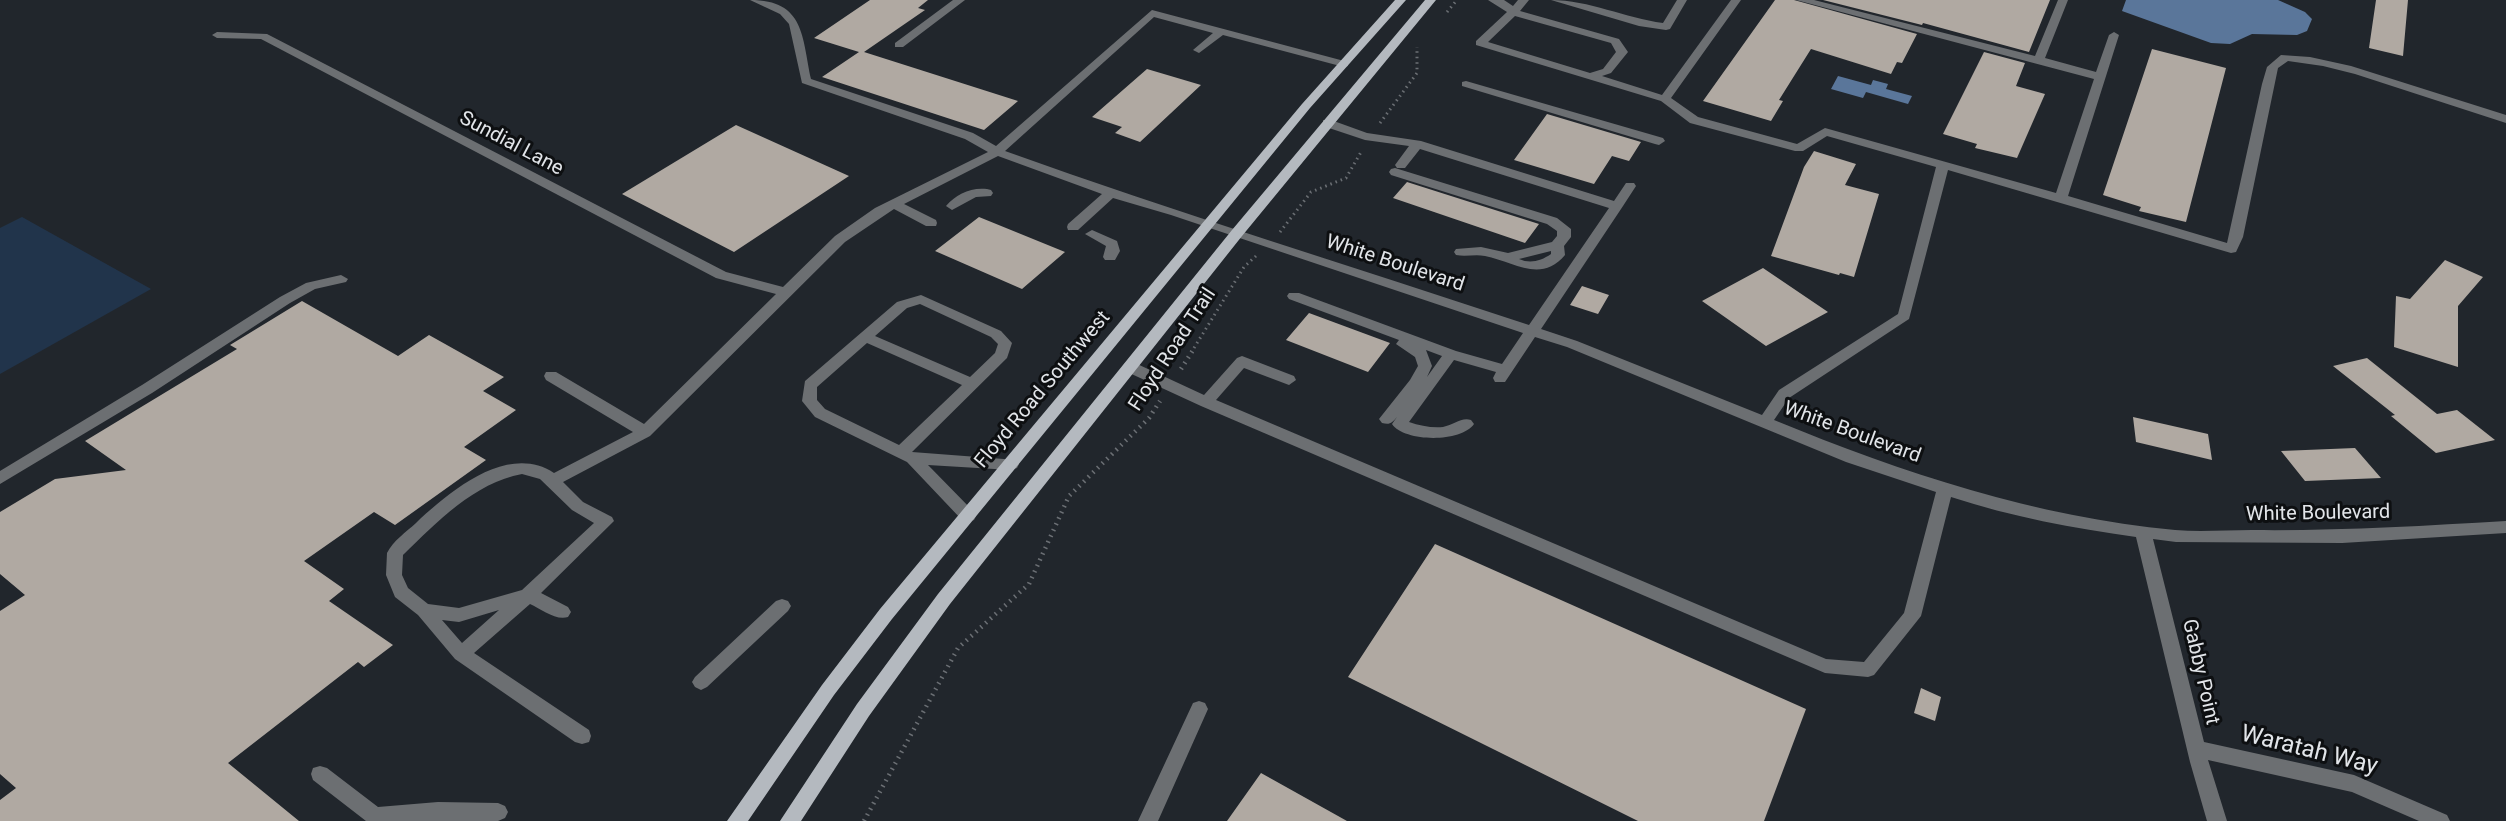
<!DOCTYPE html>
<style>
body{margin:0}
canvas{display:block;background:#21262c}
</style>
<canvas width="2506" height="821"></canvas>
<script>
const ctx = document.querySelector('canvas').getContext('2d');
ctx.lineJoin = 'round';
function fill(path, color) { ctx.fillStyle = color; ctx.fill(path, 'evenodd'); }
function trace(path, color, width, dash) { ctx.strokeStyle = color; ctx.lineWidth = width; ctx.lineCap = dash ? 'butt' : 'round'; ctx.setLineDash(dash || []); ctx.stroke(path); }
function drawText(font, color, halo, rows, align = 'center') {
  ctx.font = font + ' Roboto,sans-serif'; ctx.lineWidth = 6; ctx.setLineDash([]); ctx.textBaseline = 'middle'; ctx.strokeStyle = halo; ctx.fillStyle = color; for (const [text, x, y, turn = 0] of rows) {
    ctx.save(); ctx.translate(x, y); ctx.rotate((+turn || 0) * Math.PI / 180); ctx.textAlign = isNaN(turn) ? turn : align; if (halo) ctx.strokeText(text, 0, 0); ctx.fillText(text, 0, 0); ctx.restore();
  }
}
const green = new Path2D(`
 M22,217L151,289L0,374V228Z`);
const water = new Path2D(`
 M2126,0H2278L2305,12L2312,19L2307,31L2297,35L2252,34L2230,44L2211,43L2122,11Z
 M1838,76L1871,85L1873,80L1888,84L1886,89L1912,96L1908,104L1866,92L1863,98L1831,89Z`);
const building = new Path2D(`
 M870,0H928L918,8L925,10L864,52L1018,101L984,130L822,77L859,52L814,38Z
 M1775,0H1794L1917,34L1902,63L1897,62L1891,74L1811,49L1779,100L1783,101L1771,121L1703,101Z
 M1823,0H2050L2029,52L1923,23L1922,25Z
 M2376,0H2408L2403,56L2369,48Z
 M2152,49L2226,68L2186,222L2139,211L2141,207L2103,195Z
 M1984,52L2025,63L2016,86L2045,94L2017,158L1975,148L1977,144L1943,134Z
 M1147,69L1201,85L1140,142L1115,133L1122,127L1092,117Z
 M1547,114L1641,142L1629,161L1612,156L1594,184L1514,160Z
 M736,125L849,176L734,252L622,194Z
 M1814,151L1856,164L1845,185L1879,194L1854,277L1840,273L1839,275L1771,256L1804,167Z
 M1407,182L1539,224L1525,243L1393,198Z
 M979,217L1065,252L1022,289L935,251Z
 M2445,260L2483,277L2458,306V367L2394,347L2396,296L2410,299Z
 M1763,268L1828,312L1766,346L1702,301Z
 M1582,286L1609,295L1598,314L1570,305Z
 M302,301L398,356L429,335L504,377L483,391L516,410L464,447L486,460L395,525L374,512L304,561L344,589L329,601L393,645L364,667L358,662L228,763L299,821H0V800L16,788L0,774V611L25,595L0,574V512L55,479L126,470L85,441L237,349L230,345Z
 M1309,313L1390,343L1368,372L1286,340Z
 M2367,358L2437,414L2457,410L2495,440L2436,453L2391,416L2395,415L2333,366Z
 M2133,417L2208,434L2212,460L2136,442Z
 M2355,448L2381,478L2305,481L2281,451Z
 M1435,544L1806,709L1764,821H1638L1348,677Z
 M1921,688L1941,697L1935,721L1914,713Z
 M1261,773L1347,821H1227Z`);
const pathFar1 = new Path2D(`
 M1447,12L1457,0
 M1380,123L1417,73V47
 M1280,232L1311,192L1346,178L1361,152
 M1194,348L1244,267L1256,256`);
const path = new Path2D(`
 M1181,369L1195,347
 M864,821L958,648L1029,584L1069,496L1149,418L1160,401`);
const minor = new Path2D(`
 M750,0C805,0 802,37 811,79L973,133L996,146L1152,10L1348,62V66L1344,67L1223,35L1199,53L1193,50L1213,33L1154,17L1005,151C1178,213 1354,267 1529,325L1609,208L1420,149L1405,168H1397L1395,165L1409,146L1365,140L1323,126V120H1331L1367,133L1421,141L1614,201L1626,183H1634L1636,186L1623,206L1541,329L1577,341L1762,415L1779,390L1898,314L1936,167L1827,136L1803,151H1795L1690,123L1661,101L1476,45V41L1507,12L1488,0H1504L1513,6L1518,0H1529L1520,11L1619,39L1628,52L1611,73L1602,76L1662,95L1731,0H1741L1671,98L1698,117L1797,144L1825,128L2056,193L2094,79L1796,0H1814L2035,56L2058,0H2068L2045,58L2096,72L2109,35L2114,32L2119,35L2068,196L2227,243L2262,84L2267,67L2281,55L2310,57L2351,66L2506,115V123L2355,74L2323,66L2288,61L2278,68L2243,237L2236,252L2231,253L1948,170L1909,319L1789,398L1774,420C1903,473 2036,517 2175,530C2200,532 2227,530 2252,530C2337,531 2421,526 2506,521V533L2342,543L2176,542L2153,539L2204,742L2354,775L2447,815L2450,821H2419L2352,792L2208,760L2227,821H2207L2190,762L2136,537C2073,528 2012,517 1951,497L1921,616L1874,675L1868,677L1825,673L1201,406L1125,371L1123,367L1125,363H1135L1204,395L1237,358L1242,356L1294,376L1296,380L1289,385L1244,368L1216,400L1826,659L1864,662L1904,613L1936,492L1846,462L1567,347L1535,337L1505,382H1495L1493,378L1496,372L1454,360L1409,422C1420,426 1432,428 1443,427C1454,425 1461,417 1471,420L1474,424C1461,443 1404,442 1392,424L1397,417C1392,423 1390,425 1382,423L1379,419L1410,380L1418,366L1415,357L1396,344L1399,340L1289,299L1287,296L1289,293H1299L1456,351L1502,364L1523,333L1171,215L1113,198L1078,230H1068L1067,227L1068,224L1102,194L998,156L904,204L936,220L937,223L936,226H926L894,209L845,242L650,436L563,482L583,502L612,517L614,521L541,593L568,607L571,612L568,617C556,621 541,609 530,604L474,653L589,730L591,736L589,742L582,744L575,742L455,659L418,615L395,597L386,575L387,553C393,541 406,532 416,523C448,493 507,442 554,473L633,432L546,380L544,376L546,372H556L644,424L776,294L716,278L261,39L217,38L212,35L217,32L267,34L726,272L783,287L835,236L875,208L988,152L965,139L802,83L789,24L780,14ZM1515,16L1611,43L1616,52L1603,69L1590,73L1488,42ZM1426,350L1442,356L1427,377L1432,366ZM522,474L540,479L572,510L594,523L522,590L459,608L428,604L408,588L402,575L403,555C437,522 474,483 522,474ZM499,610L462,643L442,620L459,622Z
 M953,0H965L903,47H895V43Z
 M1551,0C1589,0 1625,18 1663,23L1677,0H1687L1670,29L1666,30L1639,26Z
 M1466,81L1663,138L1665,141L1659,145L1655,144L1462,86V82Z
 M1395,168L1557,218L1571,229V237L1564,246L1565,255C1541,284 1512,261 1485,256C1475,254 1466,257 1456,255L1454,252L1456,249L1481,247L1508,253L1552,242L1557,236V231L1547,224L1391,175L1389,172L1391,169ZM1551,251V254C1541,261 1530,264 1519,259Z
 M987,189L991,190L993,193L991,196L976,197L952,210L946,206C956,194 971,187 987,189Z
 M1092,230L1117,241L1120,251L1115,260H1105L1103,257L1106,246L1085,234Z
 M341,275L348,279L346,282L315,289L290,303L152,393L0,484V471L142,385L280,297L306,283Z
 M921,295L1001,331L1012,343L1007,358L912,452L1017,460L1019,464L1017,468L1011,470L928,465L974,512L976,516L974,520L968,522L962,520L907,462L815,417L802,401L805,381L897,302ZM920,304L991,337L998,344L995,353L970,377L875,336L907,308ZM867,343L962,385L899,445L825,409L817,400V387Z
 M782,599L788,601L791,606L788,611L707,687L701,690L695,687L692,682L695,677L776,601Z
 M1199,701L1205,703L1208,709L1158,821H1138L1193,703Z
 M320,766L327,768L378,807L438,802L498,803L505,806L508,812L505,818L498,821H366L313,780L311,774L313,768Z`);
const major = new Path2D(`
 M1395,0H1406L1310,108L892,619L834,695L748,821H727L822,685L880,609L1302,104Z
 M1425,0H1436L1242,236L950,604L869,716L801,821H780L857,704L938,594L1232,230Z`);
const streetNames = [
 ["Sundial Lane",511,144,28],
 ["White Boulevard",1395,264,18],
 ["Floyd Road Trail",1173,350,-57],
 ["Floyd Road Southwest",1043,390,-50],
 ["White Boulevard",1852,433,20],
 ["White Boulevard",2318,514,-1],
 ["Gabby Point",2200,672,77]
];
const nearStreetnames = [
 ["Waratah Way",2309,751,14]
];
fill(green, '#21344b');
fill(water, '#5a769a');
fill(building, '#b0a9a2');
trace(pathFar1, '#6b6f74', 3, [1.5, 4]);
trace(path, '#6b6f74', 4.5, [1.5, 5]);
fill(minor, '#6c6f72');
fill(major, '#b4b9bf');
drawText('20px', '#e2e5e9', '#0d0f11', streetNames);
drawText('24px', '#e2e5e9', '#0d0f11', nearStreetnames);
</script>
